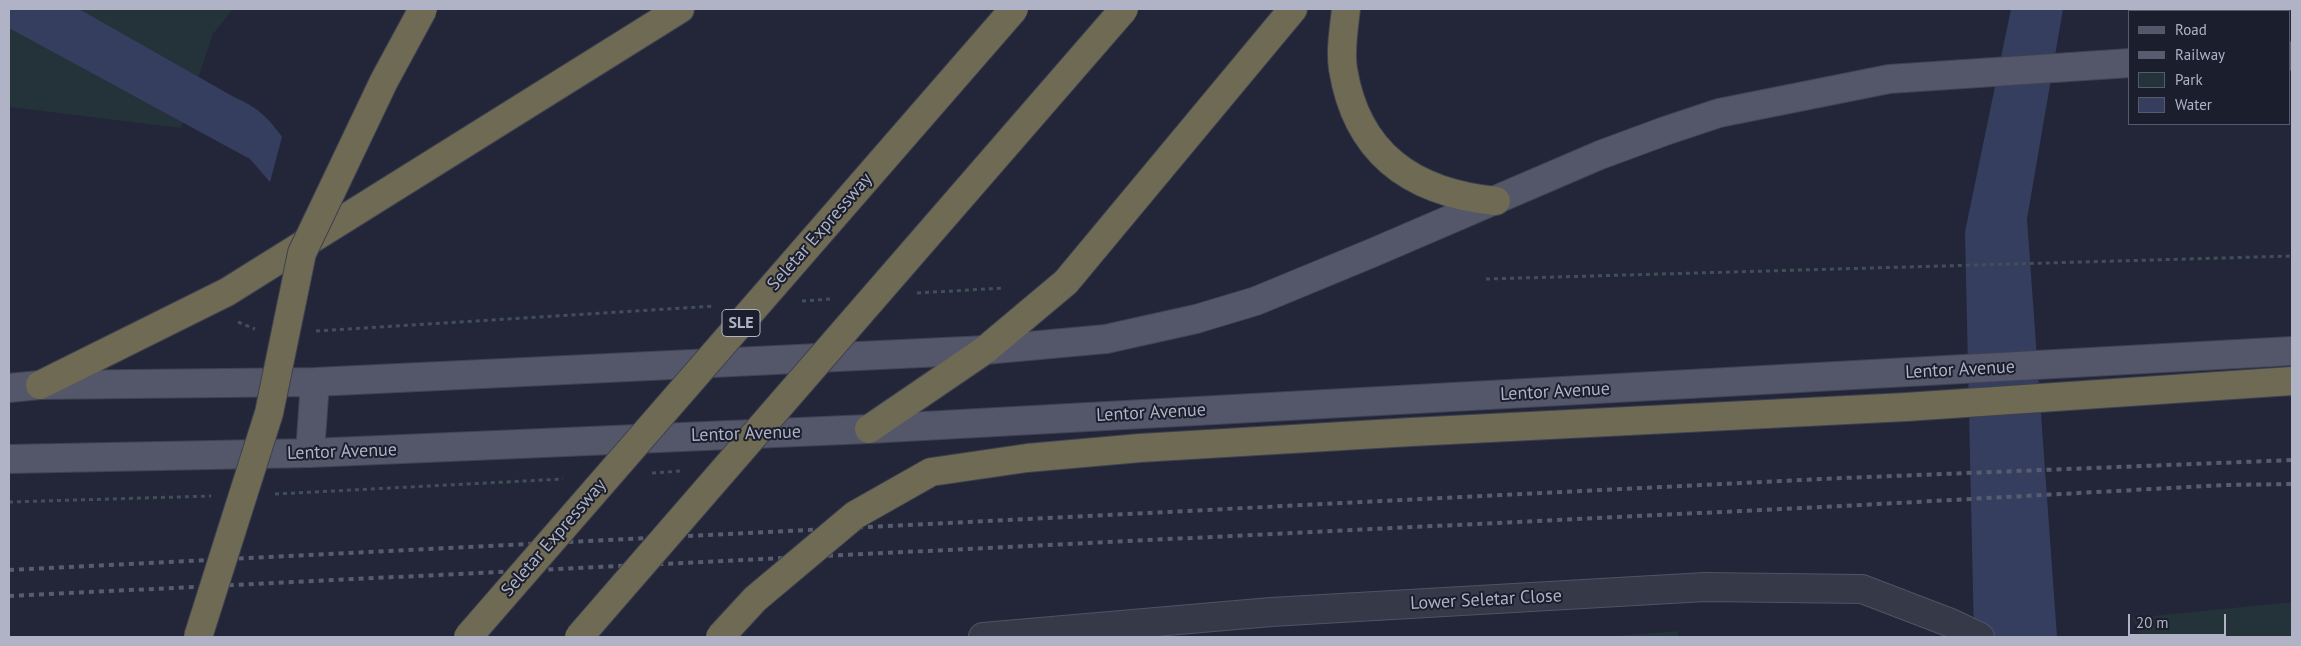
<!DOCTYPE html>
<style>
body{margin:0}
#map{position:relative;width:2301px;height:646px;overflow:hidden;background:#222638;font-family:"PT Sans",sans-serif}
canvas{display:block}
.frame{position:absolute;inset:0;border:10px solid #b0b3c5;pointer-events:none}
.legend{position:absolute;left:2128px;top:10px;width:162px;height:115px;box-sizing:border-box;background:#1b1e2d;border:1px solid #575a6a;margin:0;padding:6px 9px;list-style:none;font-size:15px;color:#b0b3c5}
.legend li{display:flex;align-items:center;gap:10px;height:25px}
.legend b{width:25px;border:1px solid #575a6a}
.scale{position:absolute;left:2128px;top:614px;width:98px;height:22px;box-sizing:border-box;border:2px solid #b0b3c5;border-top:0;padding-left:6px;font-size:15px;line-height:18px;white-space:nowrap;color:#b0b3c5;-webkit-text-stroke:4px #1b1e2d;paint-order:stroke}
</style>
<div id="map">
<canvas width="2301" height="646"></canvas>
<div class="frame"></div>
<ul class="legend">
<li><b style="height:6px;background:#535769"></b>Road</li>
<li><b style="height:6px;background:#575c6f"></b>Railway</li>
<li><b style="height:14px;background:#243239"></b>Park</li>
<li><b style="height:14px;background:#363e5f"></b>Water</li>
</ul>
<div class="scale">20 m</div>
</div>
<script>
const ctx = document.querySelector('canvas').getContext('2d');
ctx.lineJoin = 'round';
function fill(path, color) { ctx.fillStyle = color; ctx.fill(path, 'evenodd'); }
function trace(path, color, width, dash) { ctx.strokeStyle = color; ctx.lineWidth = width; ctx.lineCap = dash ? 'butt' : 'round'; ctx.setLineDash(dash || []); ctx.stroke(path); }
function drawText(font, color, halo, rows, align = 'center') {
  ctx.font = font + ' "PT Sans",sans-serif'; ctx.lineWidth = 4; ctx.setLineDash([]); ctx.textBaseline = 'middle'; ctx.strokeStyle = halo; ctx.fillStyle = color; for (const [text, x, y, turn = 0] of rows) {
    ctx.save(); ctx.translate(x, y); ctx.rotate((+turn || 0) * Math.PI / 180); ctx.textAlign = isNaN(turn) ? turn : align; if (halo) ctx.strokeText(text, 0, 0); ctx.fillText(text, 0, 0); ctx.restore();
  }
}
const green = new Path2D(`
 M9,9H233L213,34L181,128L9,107Z
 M2292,602V637H2142L2132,618Z
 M1678,631V637H1601Z`);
const water = new Path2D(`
 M9,9H79L234,97C257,107 268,117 282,137L270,182L250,159L9,28Z
 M2011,9H2063L2027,219L2057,637H1974L1965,232Z`);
const path = new Path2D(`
 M1486,279L2292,256
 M917,293L1004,288
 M802,301L831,299
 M238,322L255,329
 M316,331L714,306
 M652,473L681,471
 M275,494L563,479
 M9,502L211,496`);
const minor = new Path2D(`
 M983,637L1271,612L1705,587L1862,589L1951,623L1980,637`);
const major = new Path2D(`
 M2290,56H2292
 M9,388L40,385L315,382L985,350L1106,339L1196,319L1256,301L1372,253L1600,155L1665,131L1719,113L1889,79L2130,63
 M310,453L315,382
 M9,459L310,453L869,429L2292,351`);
const highway = new Path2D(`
 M1346,9C1344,28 1340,50 1343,69C1357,155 1414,193 1496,201
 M40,385L227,292L680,9
 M1906,407L2292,381
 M869,429L985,350L1066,282L1293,9`);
const rail = new Path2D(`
 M9,570L1843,478L2292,460
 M9,596L1842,506L2225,485L2292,484`);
const highwayBridge = new Path2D(`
 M198,637L269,413L302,253L384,81L423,9
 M468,637L1014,9
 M579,637L1124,9
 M720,637L755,599L855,515L931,472L1027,458L1140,448L1411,432L1906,407`);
const shields = [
 [741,323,38]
];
const shieldNames = [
 ["SLE",741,323]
];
const streetNames = [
 ["Seletar Expressway",820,232,-49],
 ["Lentor Avenue",1960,370,-3],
 ["Lentor Avenue",1555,392,-3],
 ["Lentor Avenue",1151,413,-3],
 ["Lentor Avenue",746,434,-2],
 ["Lentor Avenue",342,452,-2],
 ["Seletar Expressway",554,538,-49],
 ["Lower Seletar Close",1486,600,-3]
];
fill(green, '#243239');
fill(water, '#363e5f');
trace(minor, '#505363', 30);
trace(major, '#3f4252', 30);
trace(highway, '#3d4050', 30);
trace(path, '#414f56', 3, [4, 4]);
trace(minor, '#353948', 28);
trace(major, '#535769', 28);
trace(highway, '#6e6a53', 28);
trace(rail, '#575c6f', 4, [5, 5]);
trace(highwayBridge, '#3d4050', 30, []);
trace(highwayBridge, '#6e6a53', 28);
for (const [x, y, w] of shields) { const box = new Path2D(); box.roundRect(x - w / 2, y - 13.5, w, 27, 4); ctx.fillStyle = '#1b1e2d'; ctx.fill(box); trace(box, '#b0b3c5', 1); }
drawText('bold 16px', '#b0b3c5', null, shieldNames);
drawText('18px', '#b0b3c5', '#1b1e2d', streetNames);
</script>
